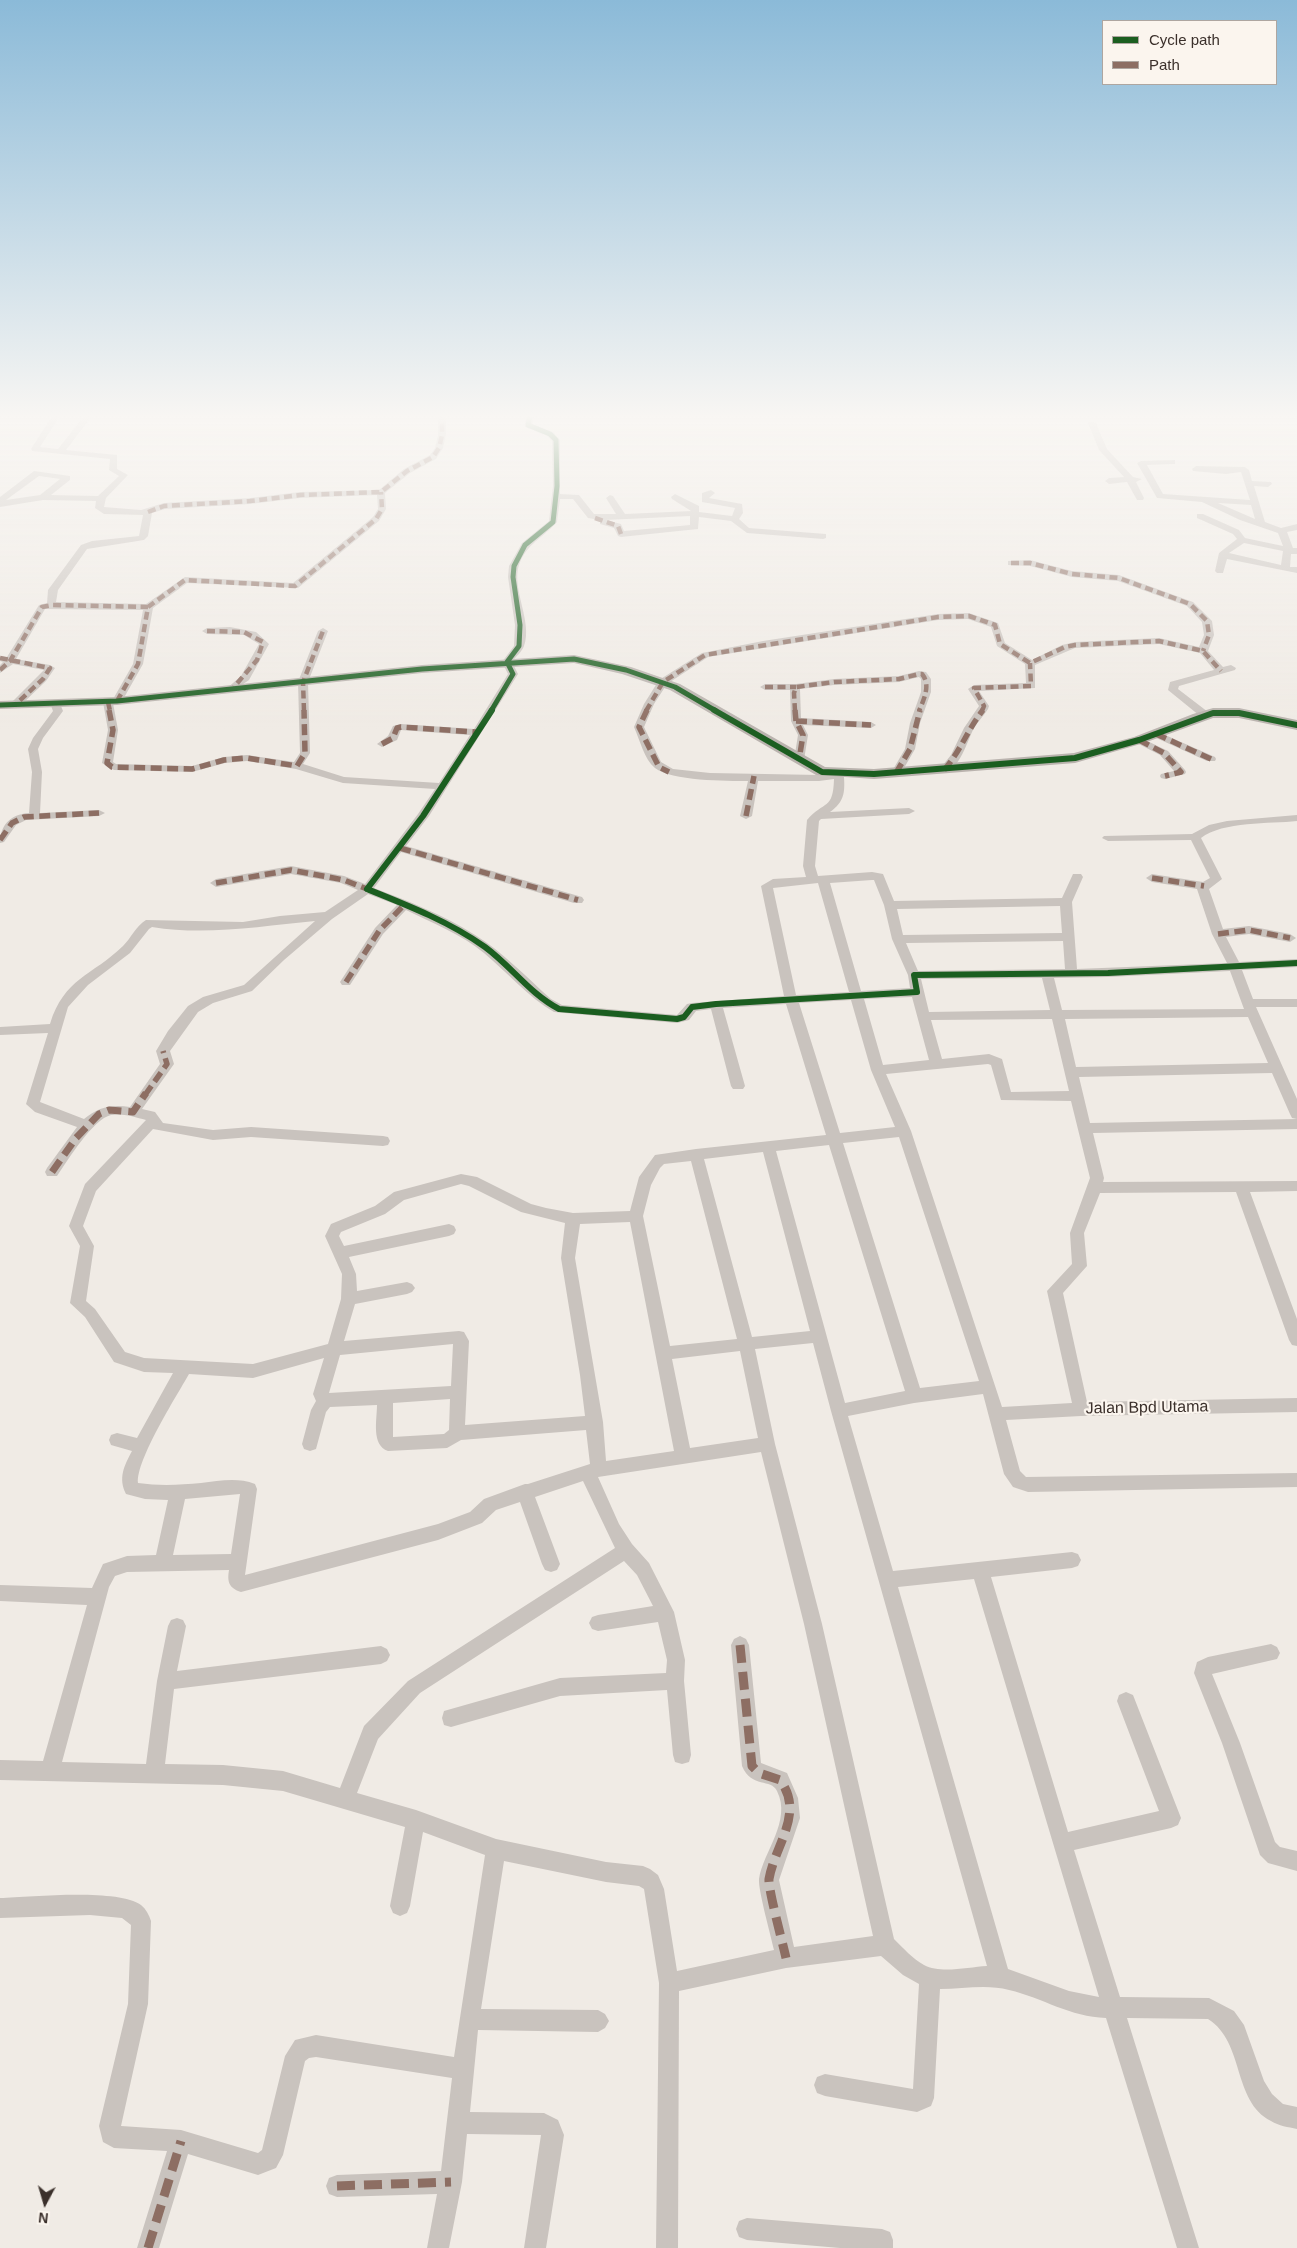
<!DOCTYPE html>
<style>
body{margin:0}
#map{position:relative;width:1297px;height:2248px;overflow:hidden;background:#f0ebe5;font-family:Helvetica,sans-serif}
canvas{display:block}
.legend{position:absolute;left:1102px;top:20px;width:175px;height:65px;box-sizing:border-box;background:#fbf5ee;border:1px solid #aea6a0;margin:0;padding:6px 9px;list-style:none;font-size:15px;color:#3b302b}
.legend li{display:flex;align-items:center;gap:10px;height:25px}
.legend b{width:25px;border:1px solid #aea6a0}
.north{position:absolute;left:20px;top:2178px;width:50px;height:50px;-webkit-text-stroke:4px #fbf5ee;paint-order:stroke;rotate:186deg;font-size:14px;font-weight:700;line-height:20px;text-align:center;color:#3b302b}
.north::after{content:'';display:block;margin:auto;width:18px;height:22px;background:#3b302b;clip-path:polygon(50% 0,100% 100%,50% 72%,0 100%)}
</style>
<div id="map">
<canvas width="1297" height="2248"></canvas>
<ul class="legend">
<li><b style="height:6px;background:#1b5e20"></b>Cycle path</li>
<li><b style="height:6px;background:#8d6e63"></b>Path</li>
</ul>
<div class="north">N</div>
</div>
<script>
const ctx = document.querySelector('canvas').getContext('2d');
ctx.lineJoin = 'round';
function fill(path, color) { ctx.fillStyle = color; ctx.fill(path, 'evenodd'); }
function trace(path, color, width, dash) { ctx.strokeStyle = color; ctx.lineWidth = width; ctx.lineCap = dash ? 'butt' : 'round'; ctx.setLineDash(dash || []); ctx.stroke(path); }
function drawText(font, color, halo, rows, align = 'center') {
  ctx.font = font + ' Helvetica,sans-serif'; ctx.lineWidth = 4.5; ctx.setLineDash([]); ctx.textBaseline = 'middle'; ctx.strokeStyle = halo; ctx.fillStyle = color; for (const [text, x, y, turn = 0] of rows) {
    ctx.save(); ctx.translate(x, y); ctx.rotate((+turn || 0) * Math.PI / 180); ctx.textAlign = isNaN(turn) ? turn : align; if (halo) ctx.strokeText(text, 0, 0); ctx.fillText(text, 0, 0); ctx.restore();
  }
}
const street = new Path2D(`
 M52,416H60L40,447L58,449L84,416H92L66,450L117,455V469L128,475L106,498L104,507L141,510L164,503L250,498L300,492L379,490L404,469L430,455L435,448L438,435V416H446V435L443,448L436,459L410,473L385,493L386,509L379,521L298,588L187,583L153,608L143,664L121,703H113L118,730L113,762L116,764L192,766L224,757L247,755L294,762L300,753L298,682L318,631L323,628L328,631L308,682L310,753L303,764L344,777L439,783L470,735L401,730L397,740L382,747L377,744L388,736L393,726L401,724L474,729L508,674L502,662L514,646L515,625L508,577L509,566L522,543L549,521L553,486L552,441L547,436L525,427L526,416H534L532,424L553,432L560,440V494L579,495L594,514H616L606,498L610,495L613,496L625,514L691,511L672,499L671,497L675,494L699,506V512L732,516L735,508L702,502V493L711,490L715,493L709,498L742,504L743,513L739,519L749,528L826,534V538L823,539L747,533L731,521L699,517L698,529L621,537L618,536L614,528L600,524V520L588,518L573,499H560L557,522C544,537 526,544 519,565C511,588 533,622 524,646C522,652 515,657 512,662L518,674L429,816L406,846L582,897L584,900L582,903H574L401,852L374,888C408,901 444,915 475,935C503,952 526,977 551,999L562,1005L677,1015L687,1004L692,1003L784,996L761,886L773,879L806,877L803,866L807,820C824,800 833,811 834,779L819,781H758L752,816L746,819L740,816L748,781C727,781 671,781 655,768C644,759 640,740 634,727L644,704L659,680L702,653L763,641L938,614L969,613L998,623L1005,643L1032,660L1062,645L1075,642L1159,638L1199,647L1204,635L1202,622L1187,606L1118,581L1072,577L1030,566L1008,565V561L1030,560L1072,571L1119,575L1193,602L1212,621L1214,635L1208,651L1223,667L1231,665L1236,668L1235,670L1179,686L1178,689L1208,712V716H1200L1168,690L1170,682L1214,670L1200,653L1159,644L1075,648L1035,665V688L979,691L989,706L988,709C984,715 978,722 974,728C967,741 960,769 944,773L939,770L951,755L964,728L979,706L968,689L974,685L1026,683L1025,664L997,646L991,627L968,619L938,620L708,657L667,684L654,704L644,727L661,762L673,769L710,773L819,775L817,772L818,770L833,771L844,777C845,793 844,802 830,812L909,808L915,811L909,814L821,819L819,821L815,866L818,876L872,872L883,874L894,901L1062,898L1073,874H1081L1083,877L1072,902L1077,969L1227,963L1212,934L1197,889L1152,882L1146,878L1152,874L1203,882L1210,878L1191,840L1108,841L1102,838L1104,836L1192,834L1209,825L1227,821L1297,815V821C1270,824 1223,821 1201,838L1222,879L1209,889L1223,929L1249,926L1290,934L1296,938L1290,942L1249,934L1226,937L1239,962L1297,959V967L1242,970L1253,999H1297V1007H1256L1297,1099V1119L1292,1118L1290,1114L1272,1073L1079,1077L1090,1123L1297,1119V1129L1093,1133L1104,1178L1103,1182L1297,1181V1191L1250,1192L1297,1319V1346L1292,1345L1289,1340L1236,1192L1100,1193L1084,1233L1087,1266L1063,1293L1087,1402L1297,1398V1412L1081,1416L1006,1420L1020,1471L1026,1477L1297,1473V1487L1028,1492L1013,1487L1004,1474L983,1394L914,1403L848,1416L893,1571L1072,1552L1078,1554L1081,1560L1078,1566L1072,1568L991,1577L1068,1832L1159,1811L1117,1701L1119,1695L1126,1692L1133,1695L1181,1818L1178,1825L1171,1828L1074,1850L1120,1997L1209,1998L1234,2011L1244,2025L1264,2081L1272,2094L1283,2104L1297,2107V2129C1288,2127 1279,2126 1271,2121C1232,2101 1245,2042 1208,2019L1127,2018L1199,2248H1177L1106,2018C1070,2017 1043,1998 1009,1990C987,1984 963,1989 940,1989L934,2098L931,2106L917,2112L825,2096L817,2093L814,2085L817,2077L825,2074L913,2089L919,1984L903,1975L881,1956L786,1968L679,1991L678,2248H656L659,1983L644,1889L639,1886L606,1882L504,1861L481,2009L598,2010L605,2014L609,2021L605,2028L598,2032L478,2030L470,2112L544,2113L558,2120L564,2135L546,2248H524L541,2135L467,2134L462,2182L449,2248H427L437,2194L337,2197L329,2194L326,2186L329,2178L337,2175L441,2171L452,2078L316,2057L309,2058L305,2061L283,2155L276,2168L258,2175L188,2154L159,2248H137L167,2151L114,2148L103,2142L99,2126L128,2004L131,1925L122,1918L90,1915L0,1918V1898C31,1897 117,1888 141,1905C146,1909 149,1915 151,1921L148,2004L121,2126L181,2130L258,2153L262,2150L285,2056L295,2040L316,2035L454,2057L485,1855L423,1832L410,1906L407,1913L400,1916L393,1913L390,1906L405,1827L283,1791L223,1785L0,1780V1760L43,1761L87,1605L0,1601V1585L92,1588L103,1564L127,1556L156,1555L168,1500L145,1499L126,1494C118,1478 124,1466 132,1451L111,1445L109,1440L111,1435L117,1433L137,1438L173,1373L144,1372L114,1362L85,1317L70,1303L80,1246L69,1226L85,1184L146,1120C135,1117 122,1113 111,1115C93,1119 68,1160 57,1176H47L45,1172L47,1168L77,1127L35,1112L26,1104L48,1033L0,1035V1027L50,1024C64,978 92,976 123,946C131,938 136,926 146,920L243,922L280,916L325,912L358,890L341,883L291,874L216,887L210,883L216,879L291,866L344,876L365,884L418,814L435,789L343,783L296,769L247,761L225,763L192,772L114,770L102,763L108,730L103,702L108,699L112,701L133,664L143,610L45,609L16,659L50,665L55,668L46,681L22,704L19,707H11V703L44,670L13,664L0,673V665L3,662L0,661V657H7L39,605L47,603L48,590L81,545L92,541L139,536L143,515L104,514L95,508L96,501L43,500L0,507V497L34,471L70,476V480L51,495L98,496L119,476L109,470L110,459L32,451L31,449ZM39,476L60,479L40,495L6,500ZM377,495L378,509L373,517L293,583L185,577L146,604L56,602L58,590L87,549L144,540L148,536L152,513L165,509L250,504L300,498ZM690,516V525L624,531L621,524L606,520ZM872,880H874L884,905L892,939L908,975L910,988L861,991L830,883ZM818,883L849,992L796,995L773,888ZM368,894L397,905L375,928L340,982L342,985H350L383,934L406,910C432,923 461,934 484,953C507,972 528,997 554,1012L677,1023L689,1020L696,1011L711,1009L731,1086L733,1089H743L745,1086L723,1008L786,1004L826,1135L696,1149L655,1155L639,1177L630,1211L573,1213L546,1208L531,1204L477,1177L461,1174L394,1192L375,1206L331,1224L325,1236L342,1274L341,1299L328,1344L253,1364L144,1358L125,1352L95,1309L86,1301L94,1246L83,1226L96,1191L153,1129L213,1140L251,1137L383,1146L388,1145L390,1141L388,1137L383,1136L251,1127L213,1130L163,1123L155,1112L142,1109L174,1064L170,1051L198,1012L213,1003L252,991L284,960L332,919ZM1060,906L1062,933L903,935L897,909ZM315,921L244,985L203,997L188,1006L168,1031L156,1051L160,1064L130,1107C112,1104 98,1107 84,1119L40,1102L68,1007L88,985L130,953L149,929L152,927C206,936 261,926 315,921ZM1063,941L1065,969L918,971L906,943ZM1230,971L1244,1009L1062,1010L1054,978L1108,977ZM1042,978L1050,1010L929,1012L921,979ZM912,997L929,1060L883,1065L864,999ZM851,1000L871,1070L895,1127L840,1133L799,1003ZM1248,1017L1268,1063L1076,1067L1065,1019ZM1052,1019L1069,1091L1011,1092L1002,1059L989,1054L942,1059L931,1020ZM988,1064L991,1065L1001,1100L1071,1101L1090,1178L1070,1233L1072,1264L1047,1291L1072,1403L1002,1407L911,1131L886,1074ZM899,1137L979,1381L920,1388L843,1143ZM829,1145L905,1391L845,1403L776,1151ZM763,1152L810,1331L752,1337L704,1159ZM691,1161L737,1339L670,1346L643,1216L651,1185L660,1168L664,1164ZM461,1184L469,1186L521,1212L565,1223L561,1258L580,1375L585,1416L465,1425L469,1341L464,1332L459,1331L344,1341L355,1304L407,1294L412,1292L415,1288L412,1284L407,1282L357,1291L356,1274L349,1257L449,1236L454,1234L456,1230L454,1226L449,1224L344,1246L339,1236L341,1232L385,1214L404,1200ZM630,1222L674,1451L606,1461L603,1422L575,1258L580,1224ZM813,1343L831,1411L987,1966C968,1967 941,1974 924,1965C913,1959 903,1948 894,1939L822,1624L775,1444L755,1349ZM453,1344L451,1386L329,1393L340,1355ZM740,1351L758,1438L690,1448L672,1359ZM324,1358L313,1394L316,1401L311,1410L302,1444L304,1449L310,1451L316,1449L326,1412L330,1407L377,1405C377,1420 371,1445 388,1451L447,1448L461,1440L586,1430L590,1464L528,1484H525L484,1499L470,1512L438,1524L245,1575L257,1489L255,1484C237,1477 219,1481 201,1483C180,1485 159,1486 138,1483C136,1460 176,1397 189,1374L253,1378ZM450,1399L449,1430L444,1434L393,1437V1403ZM761,1452L804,1624L873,1936L794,1947L779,1880L800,1818L798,1798L787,1773L761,1763L749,1645L746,1639L740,1636L734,1639L731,1645L742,1766C752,1789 771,1778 777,1791C792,1821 763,1852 759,1879C758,1890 771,1936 774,1950L677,1971L664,1889L658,1875L650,1869L643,1866L606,1862L496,1839L416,1810L357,1793L378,1739L420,1693L624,1561L637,1575L653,1606L598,1615L592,1617L589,1623L592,1629L598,1631L658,1622L667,1660L666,1673L560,1678L451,1709L444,1711L442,1718L444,1725L451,1727L560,1696L667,1690L673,1755L675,1762L682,1764L689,1762L691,1755L684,1681L685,1660L674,1612L649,1563L632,1544L619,1524L598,1477ZM583,1481L615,1548L408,1681L364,1726L340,1788L283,1771L223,1765L165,1764L174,1689L381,1664L387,1661L390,1655L387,1649L381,1646L177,1671L186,1626L183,1620L177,1618L171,1620L168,1626L157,1681L146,1764L62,1762L109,1587L115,1576L127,1572L229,1570C227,1582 229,1588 241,1592L438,1540L482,1523L496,1510L520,1502L542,1564L545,1570L551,1572L557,1570L560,1564L535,1497ZM240,1494L231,1554L173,1555L185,1499ZM974,1579L1099,1997L1069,1991L1008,1969L898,1587Z
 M1089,421L1096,423L1107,449L1133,477L1142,479L1136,482L1144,498L1143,500H1137L1127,482L1109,484L1105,481L1109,478L1124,477L1099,450L1088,423Z
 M1175,460V464H1172L1147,465L1163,494L1250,500L1241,472L1226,474L1193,471L1192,469L1196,466L1245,467L1249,470L1252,481L1271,482L1272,484L1268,487L1254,486L1265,522L1281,528L1297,524V530L1287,532L1293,548H1297V554H1291L1290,567H1297V573L1227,559L1223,573H1217L1215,571L1219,553L1237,539L1233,534L1197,518V514H1203L1239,530L1245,538L1283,546L1278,533L1240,520L1202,502L1157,498L1137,463L1141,461ZM1218,503L1251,505L1255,519ZM1244,543L1283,551L1281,565L1229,553Z
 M230,627L256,632L269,644L249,680L230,693L225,690L241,676L259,644L244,635L207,634L202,631L207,628Z
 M919,671L926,672L931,679V692L920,723L915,749L900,775L896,776L891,773L905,749L910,723L921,692V679L919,677L899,682L834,685L800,689L801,718L871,722L876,725L871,728L803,725L808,735L804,760L799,763L794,760L798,735L791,721L790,690H765L760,687L765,684H796L834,679L899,676Z
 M55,700L59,701L63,711L43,738L38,749L42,772L40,813L99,810L105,813L99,816L26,820L16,825L4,842L0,843C0,826 10,814 29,813L32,772L28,749L33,738L53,711L50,703Z
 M1156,731L1215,757L1216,759L1215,761H1207L1152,736V732Z
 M1139,737L1168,751L1185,770L1186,772L1185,774L1165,779L1161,778L1160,776L1161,774L1174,771L1160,755L1135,742V738Z
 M1271,1644L1277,1647L1280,1653L1277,1659L1212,1674L1240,1743L1275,1842L1280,1847L1297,1851V1871L1268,1863L1260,1855L1222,1743L1194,1673L1197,1662L1208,1657Z
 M747,2218L882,2229L890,2232L893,2240V2248H840L747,2240L739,2237L736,2229L739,2221Z`);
const secondary = new Path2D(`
 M574,655L631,667L680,684L825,767L874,769L1074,753L1134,737L1193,714L1213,708H1239L1297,720V730L1239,718H1213L1144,743L1075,763L874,779L816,775L670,690L622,674L574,663L422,673L117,705L0,709V701L117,697L422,665Z`);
const quietFar3 = new Path2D(`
 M148,512L164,506L250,501L300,495L381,492L407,471L433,457L439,448L442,435V416
 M595,518L618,526L621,534
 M1011,563H1030L1072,574L1119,578L1190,604L1207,621L1209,635L1203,651
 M207,631L244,632L263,642L257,660L234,687
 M0,658L50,668L43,679L15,705
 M0,670L10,661L42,607L53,605L148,607
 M765,687H796
 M117,701L138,664L148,607L185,580L295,586L376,519L382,509L381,492
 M108,702L110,711
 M304,711L303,682L323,631
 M646,711L663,682L705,655L938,617L969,616L995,625L1000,644L1030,663L1065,647L1075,645L1159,641L1203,651L1221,671
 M795,711L794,693L796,687L834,682L899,679L919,674H922C931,685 924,699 919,711
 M982,711L984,706L974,688L1031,686L1030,663`);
const quietFar2 = new Path2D(`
 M109,710L113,730L107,763L112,767L192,769L224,760L247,758L297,766L305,753L304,710
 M647,710L639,727L659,767L669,772
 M795,710L796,721L803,735L799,760
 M796,721L871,725
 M1156,734L1211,759
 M1139,740L1164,753L1181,772L1165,776
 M382,744L393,738L397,728L401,727L476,732
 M944,770C960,752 968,729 983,710
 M896,773L910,749L920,710
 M746,816L754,776
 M0,840L12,823L24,817L99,813
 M400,848L578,900
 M1152,878L1204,886
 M216,883L291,870L344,880L367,889
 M1218,934L1249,930L1290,938
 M346,982L379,931L405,904
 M145,1095L167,1064L163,1051`);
const quietFar1 = new Path2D(`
 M52,1172L76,1138L99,1114L109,1110L133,1112L146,1093`);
const quiet = new Path2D(`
 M740,1645L752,1766L759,1773L780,1780C805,1813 775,1845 769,1879C768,1889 783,1944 786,1958
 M337,2186L451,2182
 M148,2248L181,2141`);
const cyclewayFar1 = new Path2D(`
 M0,705L117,701L422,669L574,659L626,670L675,687L716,711
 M491,711L513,674L507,662L519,646L520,625L513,577L514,566L525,545L553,522L557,486L556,440L550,434L528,425L530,416`);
const cycleway = new Path2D(`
 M492,710L423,816L367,889C407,905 450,922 485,947C511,966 530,994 559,1009L677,1019L684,1017L692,1007L716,1004L917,992L914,975L1108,973L1297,963
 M714,710L822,772L874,774L1075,758L1139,740L1213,713H1239L1297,725`);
const streetNames = [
 ["Jalan Bpd Utama",1147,1408,-1]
];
fill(street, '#c9c3be');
fill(secondary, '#bab3ae');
trace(quietFar3, '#8d6e63', 4.5, [8, 4.5]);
trace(quietFar2, '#8d6e63', 5.5, [11, 5.5]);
trace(quietFar1, '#8d6e63', 7, [14, 7]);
trace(quiet, '#8d6e63', 9, [18, 9]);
trace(cyclewayFar1, '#1b5e20', 5);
trace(cycleway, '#1b5e20', 6);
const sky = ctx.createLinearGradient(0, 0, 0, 731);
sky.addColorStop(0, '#8bbad8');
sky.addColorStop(0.57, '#f8f6f3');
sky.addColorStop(1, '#f8f6f300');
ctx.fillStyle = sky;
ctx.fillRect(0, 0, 1297, 731);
drawText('16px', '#3b302b', '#fbf5ee', streetNames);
</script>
